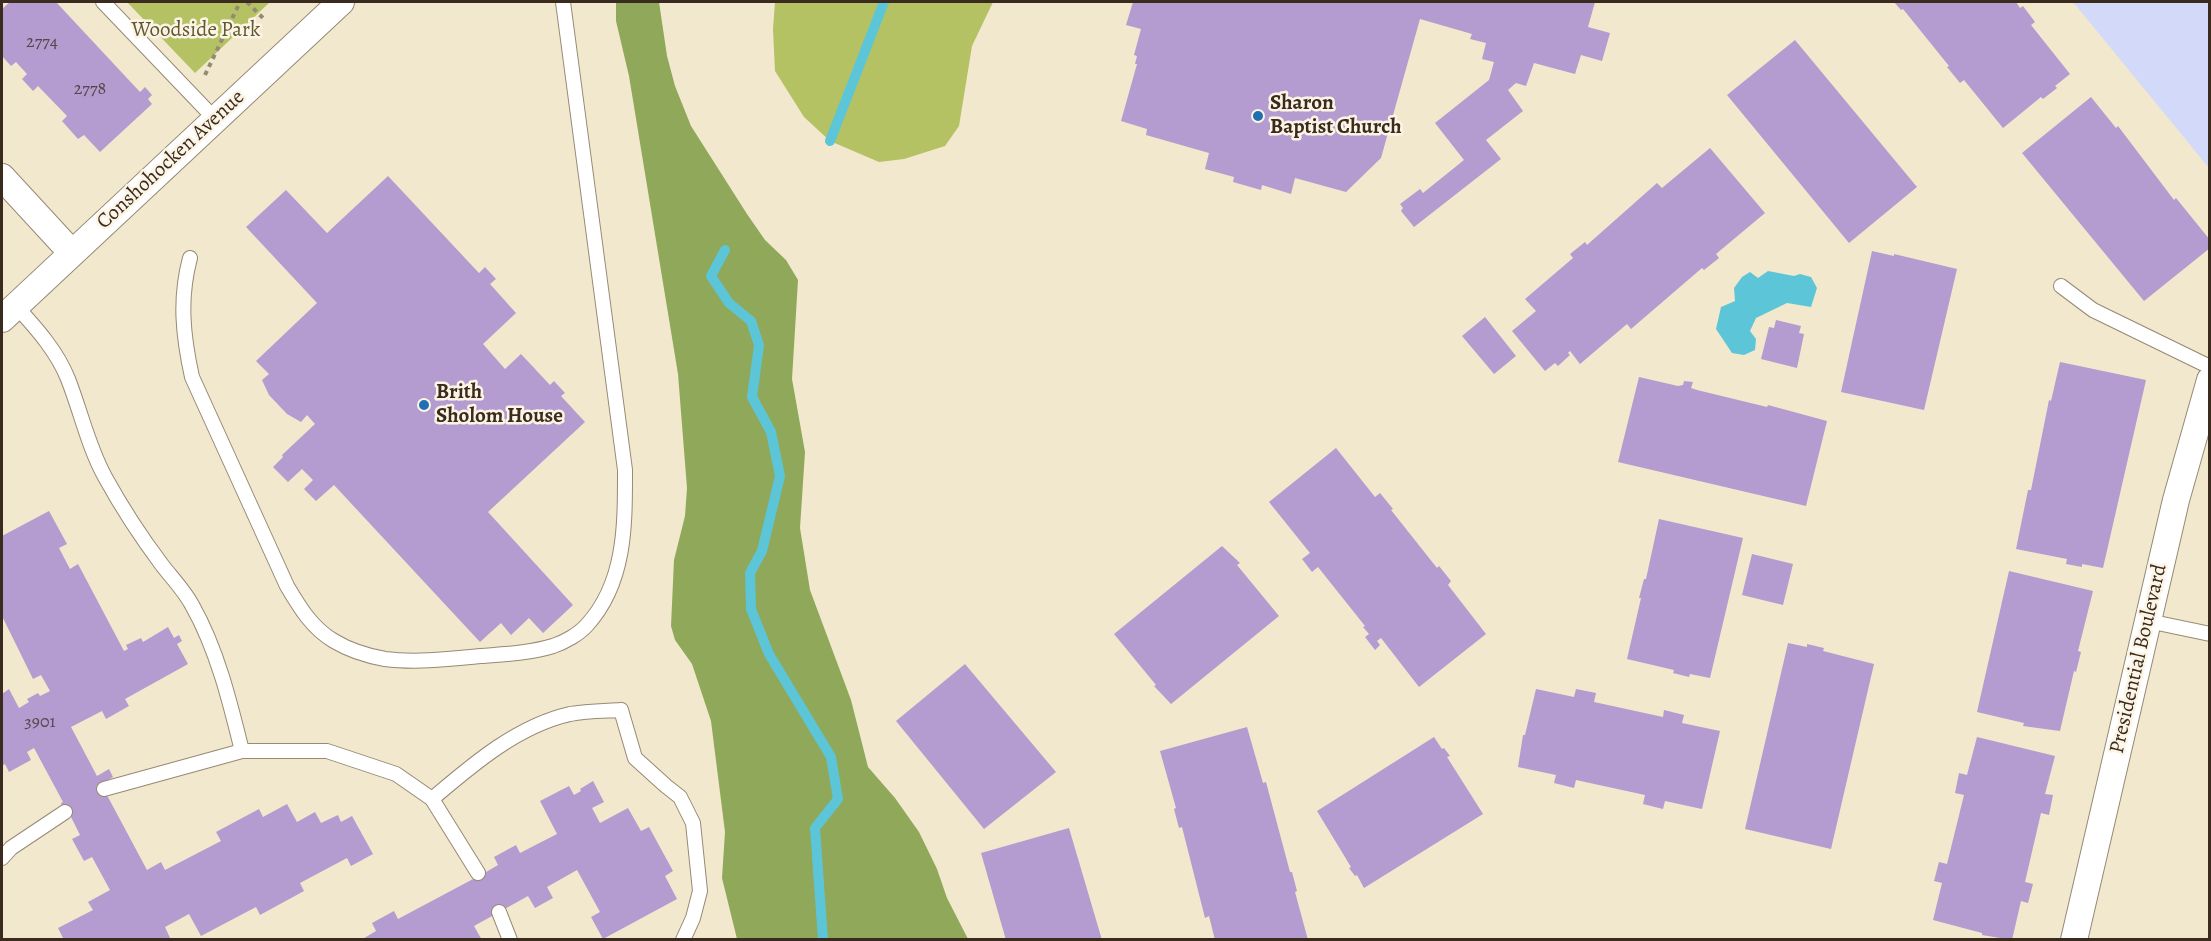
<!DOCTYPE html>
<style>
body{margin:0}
#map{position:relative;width:2211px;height:941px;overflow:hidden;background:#f2e8cd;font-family:Alegreya,serif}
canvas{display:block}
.frame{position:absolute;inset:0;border:3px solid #3b2a1e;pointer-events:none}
</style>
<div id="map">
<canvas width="2211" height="941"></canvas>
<div class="frame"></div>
</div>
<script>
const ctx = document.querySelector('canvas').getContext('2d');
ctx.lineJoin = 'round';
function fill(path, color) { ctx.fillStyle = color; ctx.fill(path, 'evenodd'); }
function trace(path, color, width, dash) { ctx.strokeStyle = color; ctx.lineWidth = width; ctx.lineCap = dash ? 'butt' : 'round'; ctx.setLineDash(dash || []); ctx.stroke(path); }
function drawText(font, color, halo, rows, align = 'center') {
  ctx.font = font + ' Alegreya,serif'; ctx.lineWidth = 5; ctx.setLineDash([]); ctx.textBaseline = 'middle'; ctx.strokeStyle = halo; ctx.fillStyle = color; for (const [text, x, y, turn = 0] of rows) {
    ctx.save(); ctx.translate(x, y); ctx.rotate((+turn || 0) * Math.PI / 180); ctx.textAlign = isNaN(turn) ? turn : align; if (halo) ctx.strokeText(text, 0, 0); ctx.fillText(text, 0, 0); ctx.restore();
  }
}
const built = new Path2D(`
 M2073,2H2209V168Z`);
const green = new Path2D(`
 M127,2H270L195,73Z
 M775,2H993L972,46L959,126L945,146L904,159L879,162L830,141L804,117L775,71L773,29Z`);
const forest = new Path2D(`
 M616,2H659L667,56L675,86L691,126L747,214L765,240L786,260L798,280L792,379L805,452L800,528L810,590L851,700L868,767L895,798L919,832L937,869L947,898L968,939H737L722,878L725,832L711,721L692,664L675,640L671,626L674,560L685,516L687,488L678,374L629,76L616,21Z`);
const water = new Path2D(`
 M1768,271L1794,276L1800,274L1811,277L1817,288L1811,307L1787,303L1756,318L1750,331L1756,339L1755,350L1744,355L1732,353L1716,329L1721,307L1735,301L1734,288L1742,277L1750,272L1758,278Z`);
const stream = new Path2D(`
 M830,141L884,2
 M725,250L711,276L729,303L751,321L759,345L752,397L771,432L780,476L762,551L750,573L751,609L769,654L831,757L838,799L815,828L823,940`);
const building = new Path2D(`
 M10,2H56L140,92L145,87L152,95L148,99L152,104L100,152L84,135L78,139L62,121L67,116L38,86L33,91L22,79L27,74L16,62L11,66L2,56V9Z
 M1133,2H1595L1588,27L1610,33L1602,61L1581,55L1575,74L1534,63L1526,86L1516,83L1508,90L1523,111L1486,140L1501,159L1414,227L1401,211L1403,208L1400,204L1420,189L1423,193L1464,160L1435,123L1489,80L1494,62L1482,59L1486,43L1470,39L1472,34L1420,19L1381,158L1346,192L1295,178L1291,194L1262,185L1261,190L1233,182L1234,177L1205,169L1209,153L1146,135L1147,129L1121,121L1137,64H1135L1137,56L1134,55L1141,29L1126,25Z
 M1894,2H2016L2020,8L2023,6L2035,22L2031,25L2070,74L2055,86L2057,88L2043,99L2041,97L2003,128L1964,80L1960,83L1947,67L1949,66L1903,9L1901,10Z
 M1795,40L1917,187L1849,243L1727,95Z
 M2091,97L2116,128L2118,126L2174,200L2176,198L2210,240V248L2144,301L2022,153Z
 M1710,148L1765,213L1716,254L1719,258L1704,270L1702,268L1631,329L1627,324L1580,364L1570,351L1568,353L1570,355L1558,366L1555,363L1545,371L1512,331L1536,311L1525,299L1573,258L1570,254L1585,242L1587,245L1657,183L1662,188Z
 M388,176L479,273L485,267L496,279L490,284L516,313L483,344L505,369L521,354L550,385L554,381L565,393L561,396L585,422L488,512L573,605L543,633L529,618L511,635L501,623L480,642L334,485L316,501L304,489L313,480L302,469L288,482L273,467L283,457L282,455L315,424L307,415L301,422L287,414L269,395L262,380L269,374L256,361L317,303L246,227L286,190L327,233Z
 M1872,251L1894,256V254L1957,269L1924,410L1841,392Z
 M1485,317L1516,356L1494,374L1462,336Z
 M1776,320L1801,326L1799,333L1804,334L1797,368L1761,359L1769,327L1774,328Z
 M2060,362L2146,380L2103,568L2082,564V567L2066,564L2067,559L2016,549L2028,490H2031L2049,400L2051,401Z
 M1639,377L1678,386L1683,385L1684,381L1693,382L1691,388L1697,390L1767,407L1768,405L1827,421L1806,506L1618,462Z
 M1336,448L1375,497L1380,493L1393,509L1391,510L1437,568L1439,566L1451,581L1448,585L1486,634L1419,687L1381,638L1377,641L1380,645L1375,650L1365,637L1369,634L1363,627L1365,626L1318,567L1312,572L1302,559L1310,553L1269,502Z
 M49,511L67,544L59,548L70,569L78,564L124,651L128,649L126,645L141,638L143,642L168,627L174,638L179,635L182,641L177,644L188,664L125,699L129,706L106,719L102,711L71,727L97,776L109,769L113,777L101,784L147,870L161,862L165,870L221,841L216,832L259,809L263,817L287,804L297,822L315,812L321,823L338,815L341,822L352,816L373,854L351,866L347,858L300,883L304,891L260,915L256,907L201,936L189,914L165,927L171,940H64L58,928L93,910L88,902L110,890L92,857L84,861L72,839L80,835L69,813L66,815L61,803L63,802L34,748L27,752L31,760L9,772L5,764L2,766V694L9,689L19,708L29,702L27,699L38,693L40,696L50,691L41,675L33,679L2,616V536Z
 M1659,519L1743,538L1710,678L1690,674L1689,677L1673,673L1674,670L1627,659L1641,598H1639L1644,579H1646Z
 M1222,546L1240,563L1237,565L1279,616L1171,704L1154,686L1156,685L1114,634Z
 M1752,554L1793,564L1783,605L1742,595Z
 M2009,571L2093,591L2078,651L2081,652L2076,672L2074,671L2060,731L2023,726L2024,723L1977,712Z
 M1788,643L1807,647V644L1824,648L1823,651L1874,664L1831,849L1745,829Z
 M965,664L1056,772L984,829L896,721Z
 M1536,689L1574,697L1576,689L1596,693L1594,702L1663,717L1664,710L1684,715L1682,723L1720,731L1702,809L1665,801L1663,809L1643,804L1645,795L1576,780L1574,788L1554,783L1556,775L1518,767L1523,735H1525Z
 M1247,727L1263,783L1266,782L1290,872H1292L1297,891L1295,892L1308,940H1215L1209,916L1205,918L1182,827L1179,828L1174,809L1176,808L1160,751Z
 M1434,737L1442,749L1444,748L1450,756L1447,757L1483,814L1364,888L1357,875L1355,876L1349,868L1351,867L1317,811Z
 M1977,737L2055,756L2045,794L2053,795L2049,815L2041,813L2025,882L2033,884L2028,903L2021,901L2012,940L1982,935V933L1933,920L1942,883L1934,881L1939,862L1947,864L1964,795L1955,793L1959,773L1967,775Z
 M593,781L604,802L592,808L600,823L628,808L641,831L649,827L673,871L665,876L677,899L603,939L591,917L600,912L577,870L547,887L553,898L535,908L528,896L474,926L482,940H361L376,931L372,923L394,911L398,919L475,878L478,873L485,869L486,872L498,865L494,857L516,845L520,853L557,834L540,801L569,786L574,795L581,791L580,789Z
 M1069,828L1102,940H1006L981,853Z`);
const path = new Path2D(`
 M247,2L265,20
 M205,75L240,2`);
const lane = new Path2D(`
 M103,2L215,119
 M190,258C179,299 183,336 192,377L287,586C300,608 312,628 334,641C349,650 368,656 385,659C416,663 450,659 481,656C505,654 530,653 553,646C565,642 579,634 587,625C626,582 625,524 625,470L563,2
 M2061,286L2093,310L2210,367
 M16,306C36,328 57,351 68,379C81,412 88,446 105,477C122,508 141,537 162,565C172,578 184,590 192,605C217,649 230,702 242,751H327L396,774L432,799L478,873
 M2148,621L2210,634
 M104,789L242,751
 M432,799C472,765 517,726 570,714C586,711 604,711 621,710L635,758L666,786L680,797L693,823L700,891L693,918L683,940
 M2,858L11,848L65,812
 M499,912L510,940`);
const street = new Path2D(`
 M2,177L72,253
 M2,319L341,2
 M2074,940L2176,500L2210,380`);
const markers = [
 [1258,116,6,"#1f6fb2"],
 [424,405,6,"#1f6fb2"]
];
const numberNames = [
 ["2774",42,43],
 ["2778",90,90],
 ["3901",40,723]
];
const parkNames = [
 ["Woodside Park",196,31]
];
const poiNames = [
 ["Sharon",1270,104],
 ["Baptist Church",1270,128],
 ["Brith",436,393],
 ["Sholom House",436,417]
];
const streetNames = [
 ["Conshohocken Avenue",171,160,-43],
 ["Presidential Boulevard",2139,659,-77]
];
fill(built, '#d3d9f9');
fill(green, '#b4c264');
fill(forest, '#8fa85a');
fill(water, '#5cc6d8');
trace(stream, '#5cc6d8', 10);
fill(building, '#b49bd0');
trace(lane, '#968976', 16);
trace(street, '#968976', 28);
trace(path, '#968976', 4, [4.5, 4.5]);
trace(lane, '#fff', 14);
trace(street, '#fff', 26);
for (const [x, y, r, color] of markers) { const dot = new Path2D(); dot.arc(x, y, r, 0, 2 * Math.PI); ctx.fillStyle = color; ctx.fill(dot); trace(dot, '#fcf5e5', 2); }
drawText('18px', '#59464a', null, numberNames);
drawText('21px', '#5f5833', '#fcf5e5', parkNames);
drawText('bold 21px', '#3b2a1e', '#fcf5e5', poiNames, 'left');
drawText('21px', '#3b2a1e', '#fcf5e5', streetNames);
</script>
